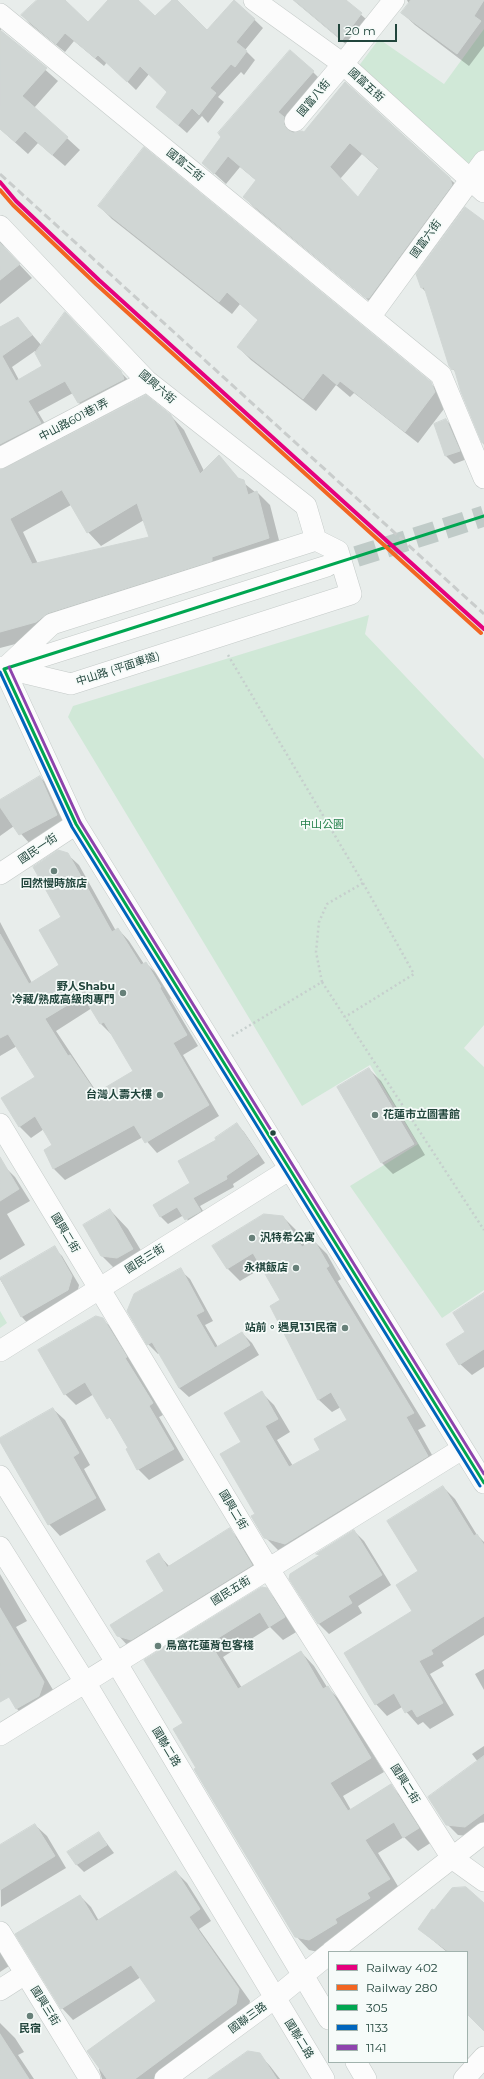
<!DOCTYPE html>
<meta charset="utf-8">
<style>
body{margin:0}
#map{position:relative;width:484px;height:2079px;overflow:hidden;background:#e8edeb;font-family:Montserrat,sans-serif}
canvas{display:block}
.legend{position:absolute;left:328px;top:1951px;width:140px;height:112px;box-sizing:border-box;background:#f6fbf9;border:1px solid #a1b2ad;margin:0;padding:5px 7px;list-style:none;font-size:12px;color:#21453c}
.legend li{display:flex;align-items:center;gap:8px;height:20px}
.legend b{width:20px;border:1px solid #a1b2ad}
.scale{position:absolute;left:338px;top:24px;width:59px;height:18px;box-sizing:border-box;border:2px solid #21453c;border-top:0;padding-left:5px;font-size:12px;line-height:14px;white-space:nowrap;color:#21453c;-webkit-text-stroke:3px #f6fbf9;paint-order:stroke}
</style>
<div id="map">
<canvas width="484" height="2079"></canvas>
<ul class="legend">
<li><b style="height:5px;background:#e5007d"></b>Railway 402</li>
<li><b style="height:5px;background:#f26522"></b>Railway 280</li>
<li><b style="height:5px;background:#00a651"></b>305</li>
<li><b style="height:5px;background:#0065bd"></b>1133</li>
<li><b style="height:5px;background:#8e44ad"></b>1141</li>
</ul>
<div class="scale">20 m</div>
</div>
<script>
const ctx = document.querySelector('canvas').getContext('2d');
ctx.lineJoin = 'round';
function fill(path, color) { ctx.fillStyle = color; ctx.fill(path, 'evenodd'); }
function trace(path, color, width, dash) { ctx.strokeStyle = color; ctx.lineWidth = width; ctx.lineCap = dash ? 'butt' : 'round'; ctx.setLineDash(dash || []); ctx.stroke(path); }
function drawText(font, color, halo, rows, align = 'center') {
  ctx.font = font + ' Montserrat,"Noto Sans TC",sans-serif'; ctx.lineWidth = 3.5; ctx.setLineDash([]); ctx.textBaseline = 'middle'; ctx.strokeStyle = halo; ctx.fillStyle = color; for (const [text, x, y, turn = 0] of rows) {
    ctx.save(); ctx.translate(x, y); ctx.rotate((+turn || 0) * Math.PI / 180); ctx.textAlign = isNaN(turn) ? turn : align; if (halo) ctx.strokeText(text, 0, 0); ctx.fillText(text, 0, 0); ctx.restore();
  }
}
const green = new Path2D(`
 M484,29V151L468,172L352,75L379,39L444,84Z
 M369,615L365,634L484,759V1025L464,1048L484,1067V1290L442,1318L350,1186L418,1144L370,1065L302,1106L68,717L73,706Z
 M0,1311L7,1323L0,1328Z`);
const shadow = new Path2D(`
 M38,0H63L88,24L110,0H137L155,18L175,0L207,32L235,1L263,28L245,50L255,60L244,75L241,72L218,97L224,102L208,123L202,116L187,133L157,107L169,93L149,74L136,90L107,62L104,66L74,41L65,52L30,24L22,15Z
 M293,0H344L374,26L355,52Z
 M400,0H484V46L469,66L415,25L402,13L409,4L407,0Z
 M0,8L1,31L58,81L34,108L80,150L65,166L38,143L28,154L0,129Z
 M313,72L324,83L295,129V133L304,134L346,84L462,190L379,309L256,209L244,197L257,181L240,167L226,184L203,163ZM362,154L379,169L358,198L340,179Z
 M99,206L430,383L444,396L447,405L418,443L354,393L350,397L336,385L316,411L251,360L238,347L259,321L240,304L232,314L112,219Z
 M484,222V445L456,373L450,365L427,293L421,287Z
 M0,236L5,249L32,278L0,304Z
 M18,318L41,345L76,325L131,383L90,414L79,403L73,393L38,412L51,434L0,459V328ZM35,351L44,367L19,380L12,367Z
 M171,416L184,430L204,471L219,457L240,480L255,492H257L270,505L282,552L50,635L0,648V470ZM71,505L88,532L101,546L144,520L150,538L38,564L23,532Z
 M446,420L454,428L467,459L454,464L446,456L435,424Z
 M40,777L51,788L68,824L31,845L14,826L0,836V801Z
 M67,854L79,865L116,931L118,929L129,941L144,964L146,963L157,974L172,998L170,999L198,1046L183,1055L219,1116L157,1153L143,1137L65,1180L54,1169L45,1150L53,1146L44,1129L31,1138L19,1126L36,1077L17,1046L0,1056V922L32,983L60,965ZM92,1008L101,1024L112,1035L135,1072L98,1094L56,1031Z
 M369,1069L381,1081L425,1155L393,1174L382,1163L338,1087Z
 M237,1124L244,1132L265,1163L233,1184L234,1187L200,1206L208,1219L194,1228L184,1215L168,1224L160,1216L191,1183L218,1141Z
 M4,1166L15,1177L30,1201L7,1214L25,1245L0,1260V1168Z
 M110,1210L128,1229L151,1267L120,1274L102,1256Z
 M283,1217L296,1230L305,1246L314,1241L327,1254L341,1279L338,1281L426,1426L418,1430L440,1469L298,1557L278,1550L265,1537L256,1514L242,1442L261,1392L274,1405L290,1432L277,1440L293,1466L322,1450L349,1420L341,1407L332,1412L319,1400L271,1306L282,1300L262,1268L240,1281L227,1268Z
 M54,1248L62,1256L79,1285L76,1298L29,1325L22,1317L0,1279Z
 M180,1270L190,1279L213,1321L205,1325L218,1347L242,1333L252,1343L259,1355L189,1397L179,1388L159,1353L158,1354L148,1344L128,1311Z
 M484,1294V1367L472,1375L460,1364L467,1332Z
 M102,1319L114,1330L163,1415L159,1417L184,1460L149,1480L138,1469L127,1450L130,1448L94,1394L76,1405L65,1394Z
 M53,1409L65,1420L90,1465L84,1469L106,1510L60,1536L49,1524L0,1440Z
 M443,1487L455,1499L477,1535L484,1542V1635L442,1662L444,1666L430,1674L454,1715L430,1729L423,1722L418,1725L402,1707L387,1716L376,1704L413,1611L420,1571Z
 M230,1530L240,1540L261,1575L128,1646L118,1635L165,1591L158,1554L169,1566Z
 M354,1531L364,1541L391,1585L358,1606L362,1613L329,1634L319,1624L290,1578L320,1556L317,1554Z
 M0,1574L27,1621L16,1627L56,1695L29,1721L17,1709L0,1681Z
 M266,1589L280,1603L298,1631L283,1640L270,1627L223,1657L242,1688L301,1652L314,1666L327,1687L341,1701L384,1772L343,1796L351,1810L391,1786L404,1799L432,1842L418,1851L404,1837L378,1853L402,1893L323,1953L309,1950L296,1936L197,1768L184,1724L145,1660Z
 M484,1669V1690L475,1674Z
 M484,1746V1832L476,1837L458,1835L447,1824L478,1762L472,1754Z
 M35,1825L47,1836L66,1868L1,1907L0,1846Z
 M99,1833L114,1853L84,1872L76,1864Z
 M176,1872L187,1883L211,1921L199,1929L250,2001L247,2016L161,2079H102L99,2069L157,2001L141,1977L73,2020L62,2008L17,1934L80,1896L91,1907L99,1921Z
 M484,1904V2030L467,2012V1952H447L419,1929Z
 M0,1951L9,1966L0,1972Z
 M0,2023L15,2038L24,2052L18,2055L34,2079H0Z
 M259,2054L270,2066L280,2079H210Z`);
const building = new Path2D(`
 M37,0H65L88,22L108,0H138L155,16L172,0H177L207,30L234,0L255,19L236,42L247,51L235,67L231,64L210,88L216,93L199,115L192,108L178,125L156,107L167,92L140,66L127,82L98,55L95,58L65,33L56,44L21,15Z
 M294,0H346L362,13L342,40Z
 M411,0H484L474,16L481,21L457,54L401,13Z
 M0,30L47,68L22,96L68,137L52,155L25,131L15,142L0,129Z
 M290,50L314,71L278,112L284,117V125L288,130L293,133L302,131L304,132L345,82L450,178L452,185L369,298H366L243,197L256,180L228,156L214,174L202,163L221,137L218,133ZM350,143L379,168L358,197L330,167Z
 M144,147L431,382L435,392L405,432L340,381L337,385L323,373L303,399L237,347L258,320L227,292L219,302L98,206Z
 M465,207L484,221V442L482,443L461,392L454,368L452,370L449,366L424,287L421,288L416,274Z
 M0,243L20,264L0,280Z
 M65,312L121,371L124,379L78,403L65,381L28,401L41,423L0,444V327L18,317L32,335L2,356L16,381L42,366L35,353Z
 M146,395L171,415L200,474L219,455L238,478L244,480L248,495L257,491L269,538L212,557V561L48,613L36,622L0,632V470ZM62,490L87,533L137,503L149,537L32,564L10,519Z
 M446,419L460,451L445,456L434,424Z
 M40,776L57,815L19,835L0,807V800Z
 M58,850L68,853L112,932L118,928L141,965L146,962L161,987L160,988L187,1035L173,1043L209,1105L145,1143L134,1125L53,1169L44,1150L52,1145L35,1116L19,1127L1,1098L35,1077L8,1034L0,1038V934L29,984L59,965L39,930L61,917L33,867ZM83,996L100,1024L104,1022L133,1071L96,1093L70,1055L68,1056L45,1019Z
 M369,1068L414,1144L381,1163L337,1087Z
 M237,1123L258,1154L226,1176L227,1179L193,1198L201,1211L185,1220L177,1207L160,1217L153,1205L190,1183L178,1161L216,1140L215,1138Z
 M0,1157L19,1189L0,1201Z
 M110,1209L133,1249L117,1258L101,1256L83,1225Z
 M264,1214L283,1216L302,1247L314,1240L329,1266L326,1268L414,1413L406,1417L428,1456L285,1544L264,1538L251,1516L255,1514L220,1454L241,1442L224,1413L262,1391L278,1419L265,1426L289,1467L320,1450L314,1439L347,1420L331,1392L318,1400L270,1306L280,1300L253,1253L227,1269L212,1246Z
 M55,1246L72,1276L68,1290L21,1317L0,1278Z
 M181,1268L204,1311L196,1315L215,1348L242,1332L250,1345L179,1388L152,1342L147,1345L127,1311L134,1294Z
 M484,1293V1349L459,1365L446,1344L465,1332L453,1313Z
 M96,1316L103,1318L127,1357L125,1358L153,1403L149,1406L174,1449L137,1470L126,1449L128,1448L110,1417L107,1419L85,1382L64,1395L38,1350Z
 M53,1408L79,1453L73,1457L96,1498L48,1525L0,1442V1438Z
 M443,1486L474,1536L477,1534L484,1545V1616L431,1650L433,1654L419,1661L443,1703L417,1717L412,1709L405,1713L394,1693L375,1705L344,1653L412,1611L396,1585L418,1571L387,1521Z
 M230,1528L252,1565L131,1640L117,1636L110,1625L164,1591L146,1561L159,1553L167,1567Z
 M354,1530L382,1575L348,1596L352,1603L318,1624L289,1579L290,1574L320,1555L316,1554Z
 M262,1587L267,1588L285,1617L269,1627L260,1612L210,1643L238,1689L301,1651L323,1689L328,1686L371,1758L330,1783L348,1811L391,1784L419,1828L403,1838L394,1822L365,1840L390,1879L367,1893L370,1898L335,1919L337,1923L309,1940L295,1937L194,1769L196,1768L173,1729L183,1723L144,1660Z
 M0,1608L44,1682L39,1696L16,1709L9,1697L0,1702Z
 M484,1756V1813L465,1827L446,1825L428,1797Z
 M35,1824L55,1856L0,1890V1845Z
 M99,1832L107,1845L76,1865L67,1852Z
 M176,1871L200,1909L189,1917L239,1989L236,2004L135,2079H107L87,2051L156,2001L131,1965L61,2009L15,1934L80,1895L96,1921Z
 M466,1887L484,1903V2031L467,2014V1952H449L418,1929L432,1909L434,1910L452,1888Z
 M0,2034L29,2079H0Z
 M248,2051L260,2053L277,2079H208Z`);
const minorTunnel = new Path2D(`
 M327,566L484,516`);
const path = new Path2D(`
 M228,655L363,883L414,974L345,1017
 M322,982L316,952L319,922L327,904L363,883
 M232,1036L322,982L484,1230`);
const minor = new Path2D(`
 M254,0L343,64L484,192
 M0,14L441,375L484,478
 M295,121L343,64L394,0
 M0,226L147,381L306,506L316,540
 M370,317L484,161
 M0,458L147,381
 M0,667L71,684L351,594L338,551L316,540
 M9,667L327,566
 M4,669L76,824L484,1483
 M4,669L52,624L316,540
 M0,874L76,824
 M0,1124L268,1568L452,1858L484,1881
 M0,1351L290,1169
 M0,1476L116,1662L329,2019
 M0,1547L85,1682L324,2079
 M0,1735L462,1449
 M0,1932L90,2079
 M331,1952L484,1833
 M0,1990L25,1974
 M356,2062L366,2079
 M165,2079L275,1998L329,1954
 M464,2079L484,2057`);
const rail = new Path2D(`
 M0,174L484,614`);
const bus1 = new Path2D(`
 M4,669L76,824L484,1483
 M4,669L484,516`);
const bus2 = new Path2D(`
 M0,672L72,827L480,1486`);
const bus3 = new Path2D(`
 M9,667L80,822L484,1474`);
const rail1 = new Path2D(`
 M0,182L16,201L99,280L484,629`);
const rail2 = new Path2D(`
 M0,190L13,205L96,284L481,633`);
const markers = [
 [54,871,4,"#678079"],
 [123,993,4,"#678079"],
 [160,1095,4,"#678079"],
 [375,1115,4,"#678079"],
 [273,1133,3.5,"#21453c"],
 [252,1238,4,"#678079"],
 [296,1268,4,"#678079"],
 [345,1328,4,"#678079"],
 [158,1646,4,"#678079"],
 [30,2016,4,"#678079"]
];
const streetNames = [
 ["國富五街",366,85,42],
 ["國富八街",314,98,-50],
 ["國富三街",185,165,39],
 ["國富六街",426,239,-54],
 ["國興六街",157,387,41],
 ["中山路601巷1弄",74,420,-28],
 ["中山路 (平面車道)",118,669,-18],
 ["國民一街",38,849,-34],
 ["國興二街",65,1233,59],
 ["國民三街",145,1259,-32],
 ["國興二街",233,1510,59],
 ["國民五街",231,1591,-32],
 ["國聯二路",166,1747,59],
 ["國興二街",405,1784,58],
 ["國興三街",45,2006,58],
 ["國聯三路",248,2018,-36],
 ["國聯二路",299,2039,58]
];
const parkNames = [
 ["中山公園",322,825]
];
const poiNames = [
 ["回然慢時旅店",54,884,"center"],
 ["野人Shabu",115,987],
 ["冷藏/熟成高級肉專門",115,1000],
 ["台灣人壽大樓",152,1095],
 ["花蓮市立圖書館",383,1115,"left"],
 ["汎特希公寓",260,1238,"left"],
 ["永祺飯店",288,1268],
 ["站前。遇見131民宿",337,1328],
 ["鳥窩花蓮背包客棧",166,1646,"left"],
 ["民宿",30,2029,"center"]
];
fill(green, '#d0e8d7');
fill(shadow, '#0003');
fill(building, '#d0d6d4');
trace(building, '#d0d6d4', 1);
trace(minorTunnel, '#c0cbc8', 21, [21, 10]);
trace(minor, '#c4cac8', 22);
trace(path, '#c6cfcd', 2.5, [2, 3]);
trace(minor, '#fcfcfc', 21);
trace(rail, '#c9cdcc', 3, [8, 4]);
trace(bus1, '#00a651', 3);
trace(bus2, '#0065bd', 3);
trace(bus3, '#8e44ad', 3);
trace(rail1, '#e5007d', 4);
trace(rail2, '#f26522', 4);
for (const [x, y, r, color] of markers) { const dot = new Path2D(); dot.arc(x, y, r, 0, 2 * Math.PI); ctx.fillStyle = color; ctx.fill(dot); trace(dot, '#f6fbf9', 1.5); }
drawText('11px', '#21453c', '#f6fbf9', streetNames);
drawText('11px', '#25814c', '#f6fbf9', parkNames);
drawText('bold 11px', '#21453c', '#f6fbf9', poiNames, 'right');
</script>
